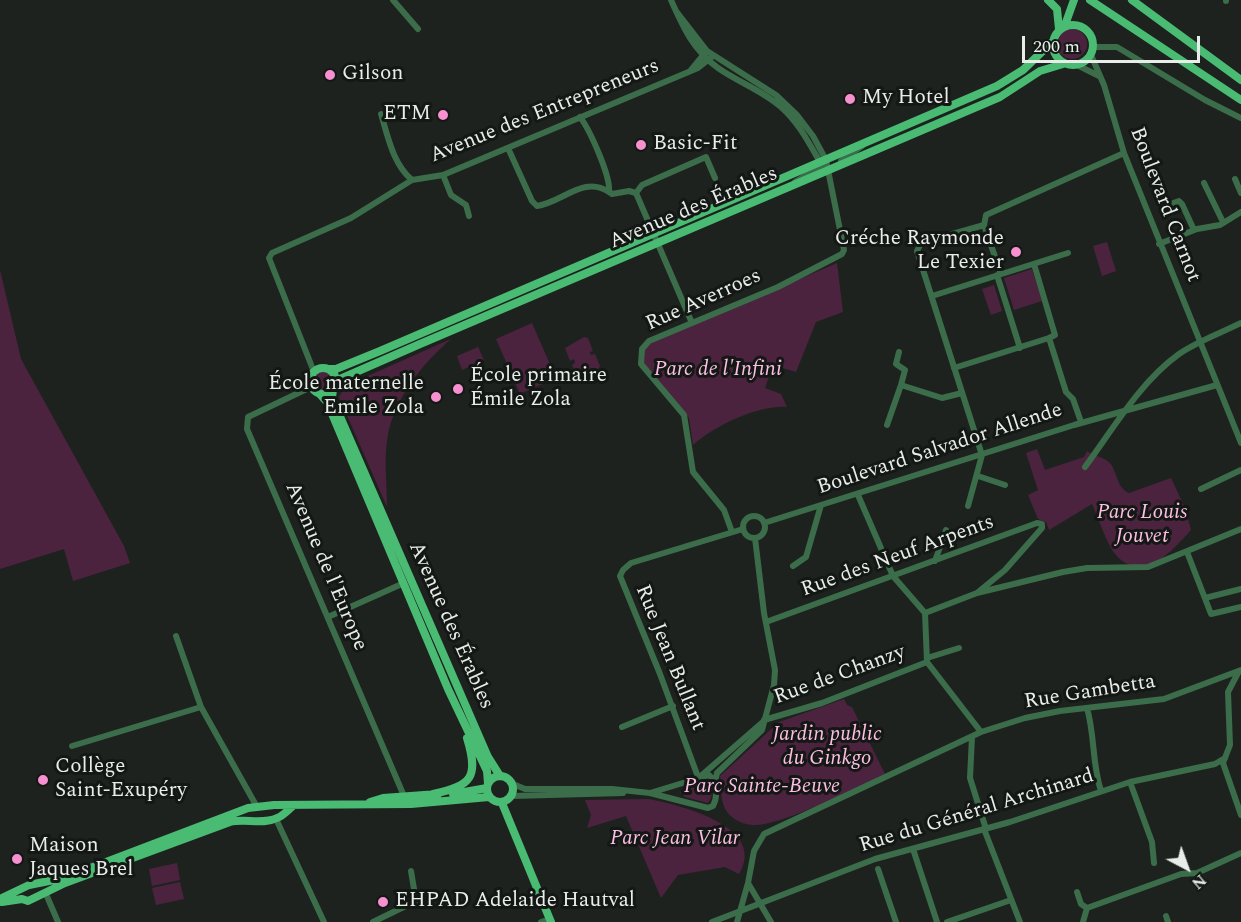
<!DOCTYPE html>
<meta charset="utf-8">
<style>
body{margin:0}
#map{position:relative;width:1241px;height:922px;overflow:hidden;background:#1d221e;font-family:Spectral,serif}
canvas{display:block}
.north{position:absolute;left:1157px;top:838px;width:60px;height:60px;-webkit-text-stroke:4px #141815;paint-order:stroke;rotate:139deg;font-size:16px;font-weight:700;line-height:24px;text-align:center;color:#e9edea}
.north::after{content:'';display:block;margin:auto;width:21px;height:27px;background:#e9edea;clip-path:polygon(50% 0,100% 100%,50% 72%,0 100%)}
.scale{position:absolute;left:1022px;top:36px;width:178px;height:27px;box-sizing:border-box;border:3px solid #e9edea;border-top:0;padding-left:8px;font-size:18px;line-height:21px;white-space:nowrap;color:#e9edea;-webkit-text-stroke:4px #141815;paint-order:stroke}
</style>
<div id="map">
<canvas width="1241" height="922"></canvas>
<div class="north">N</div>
<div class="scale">200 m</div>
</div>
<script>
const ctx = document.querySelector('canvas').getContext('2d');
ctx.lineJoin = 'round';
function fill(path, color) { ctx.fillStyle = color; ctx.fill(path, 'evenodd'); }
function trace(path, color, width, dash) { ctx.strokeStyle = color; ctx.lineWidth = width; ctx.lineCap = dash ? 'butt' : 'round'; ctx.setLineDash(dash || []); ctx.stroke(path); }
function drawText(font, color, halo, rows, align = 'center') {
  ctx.font = font + ' Spectral,serif'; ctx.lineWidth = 6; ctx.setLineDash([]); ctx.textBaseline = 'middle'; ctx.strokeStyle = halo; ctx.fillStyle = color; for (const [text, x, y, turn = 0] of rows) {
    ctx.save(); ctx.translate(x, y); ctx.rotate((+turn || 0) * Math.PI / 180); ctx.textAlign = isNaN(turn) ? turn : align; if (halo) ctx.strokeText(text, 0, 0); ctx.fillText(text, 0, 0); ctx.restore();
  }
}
const green = new Path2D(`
 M1057 44a15 15 0 1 1 30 0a15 15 0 1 1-30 0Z
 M1107,242L1116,271L1102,276L1093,246Z
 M837,263L843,312L816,322L796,372L773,365L765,388L781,394L787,407C757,405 715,426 693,445L689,418L643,364L644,349L649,344Z
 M1032,269L1042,301L1014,310L1004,278Z
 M0,270L21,359L124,546L130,563L73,581L64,549L0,569Z
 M994,285L1002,311L991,315L982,289Z
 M532,323L556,378L520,394L496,339Z
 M584,337L588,338L593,351L590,352L591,355L595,354L600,366L598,370L577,377L572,365L575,363L574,359L570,361L565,348Z
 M451,339C421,365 392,401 387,441C384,462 387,486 387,507L339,397L345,386Z
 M478,347L484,360L462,370L457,356Z
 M314 381a9 9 0 1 1 18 0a9 9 0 1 1-18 0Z
 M1037,449L1045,470L1084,457L1087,451C1094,456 1104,457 1110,463C1118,473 1116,487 1129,493L1171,478L1185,508L1191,530C1172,551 1143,585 1116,555C1107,545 1098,517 1092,504L1049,530L1046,522L1038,519L1028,495L1038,490L1026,453Z
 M844,699L847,705L852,707L885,774C855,788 786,824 756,825C746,826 733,820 727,812C720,802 721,788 720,776L779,722Z
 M707,779L711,783C712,791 713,797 708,803L685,797L680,793L685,786Z
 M648,799C681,805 768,827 739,874L725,867L678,875L661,898L626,816L587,828L591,815L585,800Z
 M177,863L180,880L152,886L149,869Z
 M180,882L184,899L156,905L152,888Z`);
const minor = new Path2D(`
 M393,0L418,29
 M671,0C683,27 693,50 718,68C738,82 763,91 781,107C799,123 809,143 821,164
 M1226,0V1
 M676,11L707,51L776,95L797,115L813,136L826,160L844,250L842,254L778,287L649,341L642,349L641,364L684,415L693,472L724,510L732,532
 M1094,47H1117L1205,100L1241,118
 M1091,55L1104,85L1124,153L1241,443
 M1077,65L1099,76
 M691,70L705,53
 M381,114C388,137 393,164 412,180L443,175L698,68L713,56
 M580,117C590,130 611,177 609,192L612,194L629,191L636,193L642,185L706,157L715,178
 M508,148L532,201L537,206C563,202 584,175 609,192
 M841,161L862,146
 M443,175L451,195L466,205L469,216
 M1235,179L1241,193
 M795,182L824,164
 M1204,183L1223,222
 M636,193L692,323
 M1168,205L1179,201L1182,204L1194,230
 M1159,244L1197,229L1220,225L1241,212
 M1034,264L1055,335L1049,338L1066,392L1073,399L1080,419
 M1001,274L984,225L986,215L1124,153
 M997,275L1020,348
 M932,296L1068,253
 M899,352L896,364L905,370L901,385
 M954,368L1049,338
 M314,372L269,258L272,253L351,218L412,180
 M311,387L248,417L247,429L404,796
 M887,425L901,385L942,398L962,393
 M1085,467C1113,429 1140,382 1179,354C1198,341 1221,333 1241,323
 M978,476L1005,485
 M1201,489L1241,470
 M858,495L893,576L925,613L927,662L981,732
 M968,506L982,455L917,251L921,243L984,225
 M743 527a11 11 0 1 1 22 0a11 11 0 1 1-22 0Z
 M764,523L1074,425L1217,385
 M1187,552L1211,614L1241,607
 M935,561L946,530
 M793,566L806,557L821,505
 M1205,598L1241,589
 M925,613L977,593L1063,572L1087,568L1148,567L1241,529
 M328,617L404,583
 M766,622L1037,523L1042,524V528L1005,570L977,593
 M176,636L201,707L257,807
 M927,658L959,648
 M1239,671L1228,692L1230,745L1223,763L1241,815
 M1087,708C1095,736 1092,764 1101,791
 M764,720L822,703L927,662
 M622,727L673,706
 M972,737L970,778L986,829
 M72,746L201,707
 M702,775L764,721
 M698,777L660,674L620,576L623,570L631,563L743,529
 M715,782L717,773L762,730L774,685L775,670L764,613L755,538
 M1130,782L1152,842L1154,863
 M513,784L525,789H612L650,793L709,775C717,782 718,797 713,806L708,808L650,793
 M512,796L623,793
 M276,819L324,922
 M984,829L1020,922
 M913,849L937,922
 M878,869L896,922
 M1077,892L1081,904L1087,908
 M46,894L58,922
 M1166,916L1168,922
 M373,922L416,901L411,871
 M541,922L550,919
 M712,922L875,859L1010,822L1130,782L1215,764L1225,758
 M737,922L748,883
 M771,922L748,883L754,851L764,834L981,732L1025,718L1060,711L1164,699L1241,670
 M947,922L1011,900
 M1083,922L1087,908L1181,874L1197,873L1241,853`);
const major = new Path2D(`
 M1048,0L1057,9L1059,29
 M1090,0L1241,100
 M1132,0L1241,80
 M1053 45a20 20 0 1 1 40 0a20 20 0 1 1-40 0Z
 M1065,25L1074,0
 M310 381a13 13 0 1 1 26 0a13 13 0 1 1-26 0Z
 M328,369H336L380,351L997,86L1023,70L1051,43
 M335,384L340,379L420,344L1000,97L1040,71L1063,64
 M333,389L332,398L488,757L500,776
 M319,393L327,402L448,689L487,771L488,784
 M487 789a13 13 0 1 1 26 0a13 13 0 1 1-26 0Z
 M433,794C472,786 479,777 467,738
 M453,794L487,788
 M370,802L383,798L438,794
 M502,803L551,922
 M0,899L29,885L64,878L248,808L274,805L411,804L489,797
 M2,902L22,899L28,901L65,883L230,822C244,818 263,825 277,818C283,816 288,810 293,806`);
const markers = [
 [330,75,6,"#f690d0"],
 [850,99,6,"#f690d0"],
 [443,115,6,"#f690d0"],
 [641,145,6,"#f690d0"],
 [1016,252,6,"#f690d0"],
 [458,389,6,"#f690d0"],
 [436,397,6,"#f690d0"],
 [43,780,6,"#f690d0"],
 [17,859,6,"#f690d0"],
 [383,902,6,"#f690d0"]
];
const poiNames = [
 ["Gilson",342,75],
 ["My Hotel",862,99],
 ["ETM",431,115,"right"],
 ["Basic-Fit",653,145],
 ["Créche Raymonde",1004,240,"right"],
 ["Le Texier",1004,264,"right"],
 ["École primaire",470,377],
 ["Émile Zola",470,401],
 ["École maternelle",424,385,"right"],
 ["Emile Zola",424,409,"right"],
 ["Collège",55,768],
 ["Saint-Exupéry",55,792],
 ["Maison",29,847],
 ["Jaques Brel",29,871],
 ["EHPAD Adelaide Hautval",395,902]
];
const streetNames = [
 ["Avenue des Entrepreneurs",545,112,-22],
 ["Boulevard Carnot",1164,205,69],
 ["Avenue des Érables",694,209,-23],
 ["Rue Averroes",704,301,-24],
 ["Boulevard Salvador Allende",940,450,-18],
 ["Rue des Neuf Arpents",898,557,-20],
 ["Avenue de l'Europe",325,567,67],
 ["Avenue des Érables",450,626,66],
 ["Rue Jean Bullant",669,658,68],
 ["Rue de Chanzy",840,676,-20],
 ["Rue Gambetta",1090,693,-9],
 ["Rue du Général Archinard",977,812,-17]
];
const parkNames = [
 ["Parc de l'Infini",718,371],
 ["Parc Louis",1142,514],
 ["Jouvet",1142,538],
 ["Jardin public",827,736],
 ["du Ginkgo",827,760],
 ["Parc Sainte-Beuve",762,788],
 ["Parc Jean Vilar",675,840]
];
fill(green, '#4c233e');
trace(minor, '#3b6d4b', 6);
trace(major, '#49bb73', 8);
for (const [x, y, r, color] of markers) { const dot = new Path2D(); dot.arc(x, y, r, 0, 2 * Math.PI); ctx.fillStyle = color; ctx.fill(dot); trace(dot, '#141815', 2); }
drawText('21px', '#e9edea', '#141815', poiNames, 'left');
drawText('21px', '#e9edea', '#141815', streetNames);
drawText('italic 21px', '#fdbee4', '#141815', parkNames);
</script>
